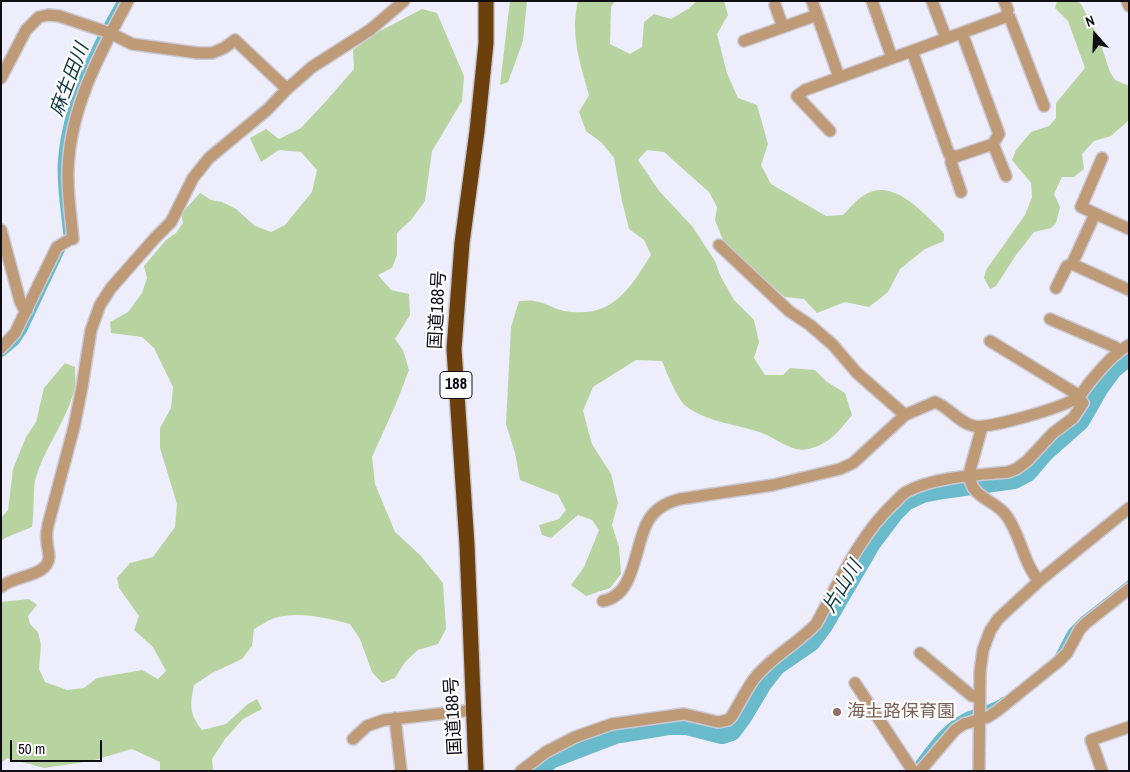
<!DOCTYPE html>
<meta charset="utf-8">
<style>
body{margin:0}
#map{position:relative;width:1130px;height:772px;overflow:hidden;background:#eeedfb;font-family:"Archivo Narrow",sans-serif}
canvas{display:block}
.frame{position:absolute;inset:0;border:2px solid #0f0e15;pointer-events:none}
.north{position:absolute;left:1070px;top:10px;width:50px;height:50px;-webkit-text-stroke:4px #fff;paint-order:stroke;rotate:340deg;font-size:14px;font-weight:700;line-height:20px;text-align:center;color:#0f0e15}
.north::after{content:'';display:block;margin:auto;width:18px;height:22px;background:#0f0e15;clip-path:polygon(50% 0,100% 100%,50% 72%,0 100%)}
.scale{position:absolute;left:10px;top:740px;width:92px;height:22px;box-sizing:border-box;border:2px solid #0f0e15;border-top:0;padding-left:6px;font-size:15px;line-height:18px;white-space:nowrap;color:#0f0e15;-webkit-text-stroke:4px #fff;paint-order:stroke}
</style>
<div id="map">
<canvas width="1130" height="772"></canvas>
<div class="frame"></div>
<div class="north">N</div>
<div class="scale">50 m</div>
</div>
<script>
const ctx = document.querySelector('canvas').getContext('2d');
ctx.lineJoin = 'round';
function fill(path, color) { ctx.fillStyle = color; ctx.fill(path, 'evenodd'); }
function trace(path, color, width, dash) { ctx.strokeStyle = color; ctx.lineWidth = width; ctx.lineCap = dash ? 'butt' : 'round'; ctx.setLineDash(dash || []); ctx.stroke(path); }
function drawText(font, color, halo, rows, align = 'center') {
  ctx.font = font + ' "Archivo Narrow","Noto Sans JP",sans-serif'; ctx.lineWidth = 4.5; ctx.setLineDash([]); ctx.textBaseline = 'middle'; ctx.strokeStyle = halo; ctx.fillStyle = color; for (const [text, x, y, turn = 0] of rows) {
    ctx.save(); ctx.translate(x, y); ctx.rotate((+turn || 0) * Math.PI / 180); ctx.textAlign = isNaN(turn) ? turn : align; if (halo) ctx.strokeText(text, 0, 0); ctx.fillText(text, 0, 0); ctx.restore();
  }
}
const green = new Path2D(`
 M510,1H527L523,41L508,82L500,85Z
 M578,1H615L611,7L610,44L630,54L642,47L644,22L654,14L671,19L688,9L697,1H724L728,15L717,34L727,73L738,98L757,105L768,144L761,165L771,184L826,216L843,215C849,209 855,201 863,196C892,175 924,214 944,233V241L925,249L900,269L888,292L869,307L845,302L817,313L804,299L785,297L742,260L723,240L715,220L717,207L709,192L664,152L647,150L638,160L660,192L692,226L715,261L720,275L734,300L754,320L759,342L754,358L765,375H783L790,368L815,370L827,382L845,393L852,415C840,430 829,445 808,449C792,453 776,438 762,433C738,424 709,423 687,407C678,401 666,371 662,361L636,360L593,387L583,411L592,444L611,474L618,503L612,525L619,547L621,574L610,588L586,596L571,585L584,567L599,530L592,520L578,515L551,538L542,535L539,525L559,519L566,510L558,495L520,480L515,453L506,424L511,327L519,301C524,301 530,300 534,301C545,302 554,309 564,311C612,319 628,291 651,255L644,240L629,229L622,201L614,158L602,143L586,131L579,112L589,95C580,64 570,33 578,1Z
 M1057,1H1078L1081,4L1098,36L1110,72L1115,80L1129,86V120L1111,136L1094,141L1082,154L1084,169L1074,177H1062L1054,194L1060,207L1056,223L1051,228L1034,232L1016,255L996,286L990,289L984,278L986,270L1025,215L1032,197L1031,183L1012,160L1016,150L1031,132L1049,126L1056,118V103L1085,68L1068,21L1055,8Z
 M422,9L437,13L464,76L462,101L432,151L425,201L411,220L397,233V255L392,268L378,275L391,290L409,294L410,315L395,339L403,350L409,370L396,404L372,457L375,484L395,532L420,555L443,583L446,629L438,644L418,650L405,662L395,678L382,683L372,672L360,639L350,624C326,618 299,611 275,618C268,620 260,626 254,629L252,646L242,659L212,673L194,685C190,705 189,714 202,730L226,724L248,704L257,699L262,709L243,719L225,739L212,759L213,771H160V762L132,749L91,761L44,768L7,758L1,763V602L29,599L37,605L28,616L30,624L38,632L41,645L39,669L45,682L67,690L84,688L97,678L142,670L158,679L166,671L153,647L134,630L139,616L119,588L117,578L130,563L153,557L175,527L177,504L160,448V428L171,408L173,387L154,348L142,337L111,333L110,322L128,312L142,293L147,278L144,266L166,240L176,233L183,223L181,214L200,193L211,200L222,202L236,209L255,226L271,232L285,225L312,192L317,170L301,152L279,150L261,162L250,138L266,129L279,139L301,128L328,99L354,69L353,50L378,32Z
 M65,363L75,367C75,374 76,381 75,387C68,418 47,444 37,474C32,487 35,511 32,527L7,537L1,541V518L8,510L13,469L26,437L36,422L44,388Z`);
const stream = new Path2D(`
 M65,233C63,209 58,184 60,160C64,105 92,48 119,1
 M1,356L17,343L25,331L64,248
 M1057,656L1070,631L1083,618L1129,582
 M914,767C929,748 941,728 963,716C976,709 991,708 1003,699`);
const river = new Path2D(`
 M536,771L550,758L615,733L670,724H687L722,733L731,730L740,718L761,683L775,665L810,641L822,625L871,541L893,512L905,500L922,492L943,488L1014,478L1027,471L1044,451L1079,420L1098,387L1112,368L1129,354`);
const street = new Path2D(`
 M812,1L839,77
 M872,1L892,58
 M932,1L946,38
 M1127,1L1129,6
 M775,5L783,27
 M1006,15L1010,18L1044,106
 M962,33L999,134L993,144L1006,176
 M744,41L817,15
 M912,51L949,154L955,157L993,144
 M1,78L26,30L39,17L48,15L59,16L110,33L132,44L198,53H212L224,48L235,40L287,89
 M830,131L797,96L805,90L1005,17L1008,10L1004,1
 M952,155L951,162L961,192
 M1102,158L1081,207L1129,229
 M1,230L20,301L24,309L27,310
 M719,245L789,311L810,325L833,345L857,373L905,415
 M1072,264L1129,290
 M1056,288L1067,266L1072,264L1095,214
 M1050,319L1115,347L1119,351
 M1,348L15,333L57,247L69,240L73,239C71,216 67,192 68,170C70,108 99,55 128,1
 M982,427L970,470C967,498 993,498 1006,515C1021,535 1023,563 1039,581
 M1,587C14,575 48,577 49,557C49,552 47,546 47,541C46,536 47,530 48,525L74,427L82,387L91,330L100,305L111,288L155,238L171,222L193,178L209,158L267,110L287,89L312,67L370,30L404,1
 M603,601C639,595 633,536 653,514C661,505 670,502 680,499L773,485L840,469L853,463L905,415L935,402C950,408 959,423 974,426C989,429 1065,407 1078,397C1082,394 1086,387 1090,382C1101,369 1113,354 1129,345
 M920,653L972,696L979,697
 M855,683L913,771
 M395,718L401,771
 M353,739L367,726L384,720L474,710
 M521,771L546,752L575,737L612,724L684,714L718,722L728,720L732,716C739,704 746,690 754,679C771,657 797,644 816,624C839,583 858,538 892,505C897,501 901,495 906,492C933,477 977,475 1008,472L1016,469L1027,461L1053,433L1073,418L1083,403L1075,393L990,341
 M920,771L955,730L964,724L988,717L997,711L1059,661L1067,653L1080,629L1086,623L1129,589
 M979,771L980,672L983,650L990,631L998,619L1039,581L1129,508
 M1102,771L1091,740L1129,727`);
const highway = new Path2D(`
 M476,771L467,545L454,349L462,243L477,131L486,43V1`);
const markers = [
 [837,712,5,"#8d6e63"]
];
const shields = [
 [456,385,32]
];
const shieldNames = [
 ["188",456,385]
];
const streetNames = [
 ["国道188号",438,310,-87],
 ["国道188号",454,716,-93]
];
const educationNames = [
 ["海土路保育園",847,712]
];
const waterNames = [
 ["麻生田川",70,80,-69],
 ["片山川",843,587,-59]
];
fill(green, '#b7d3a0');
trace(stream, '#69bbcb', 4);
trace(river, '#69bbcb', 22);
trace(street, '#cac9d6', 14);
trace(highway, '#cac9d6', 18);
trace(street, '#be9a77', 11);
trace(highway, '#6b400d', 15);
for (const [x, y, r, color] of markers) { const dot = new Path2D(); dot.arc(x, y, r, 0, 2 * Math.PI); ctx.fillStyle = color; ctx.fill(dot); trace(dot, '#fff', 2); }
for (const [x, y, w] of shields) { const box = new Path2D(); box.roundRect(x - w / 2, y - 13.5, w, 27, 4); ctx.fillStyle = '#fff'; ctx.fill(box); trace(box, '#0f0e15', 1); }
drawText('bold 16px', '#0f0e15', null, shieldNames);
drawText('18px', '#0f0e15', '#fff', streetNames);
drawText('18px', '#785e54', '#fff', educationNames, 'left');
drawText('italic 19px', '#0f373e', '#fff', waterNames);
</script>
